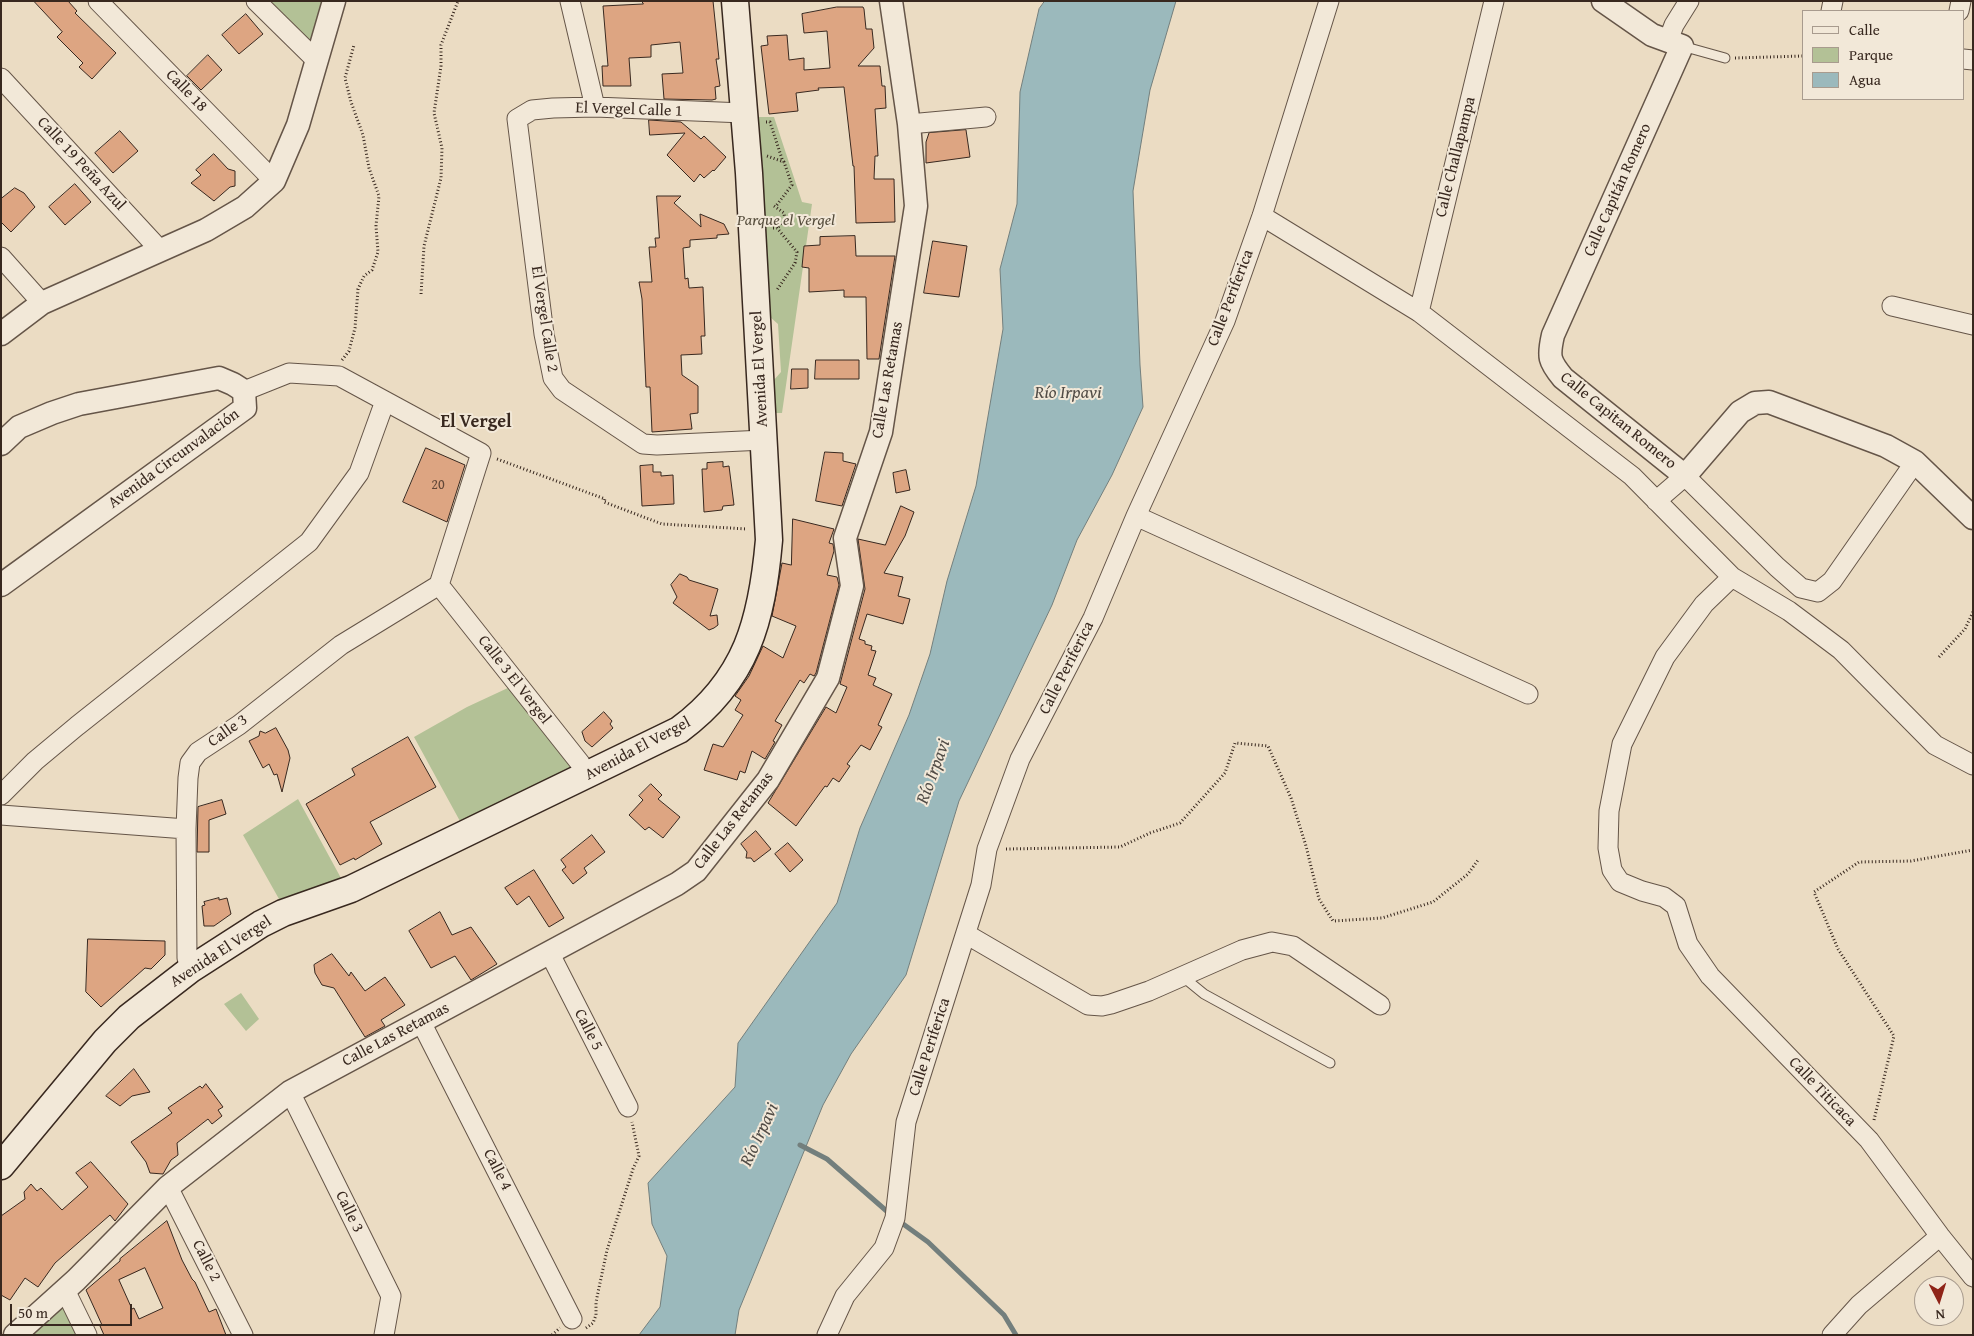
<!DOCTYPE html>
<meta charset="utf-8">
<style>
body{margin:0}
#map{position:relative;width:1974px;height:1336px;overflow:hidden;background:#ebdcc3;font-family:"Gentium Book Plus",serif}
canvas{display:block}
.frame{position:absolute;inset:0;border:2px solid #38281f;pointer-events:none}
.legend{position:absolute;left:1802px;top:10px;width:162px;height:90px;box-sizing:border-box;background:#f2e8d8;border:1px solid #a89b8e;margin:0;padding:6px 9px;list-style:none;font-size:15px;color:#38281f}
.legend li{display:flex;align-items:center;gap:10px;height:25px}
.legend b{width:25px;border:1px solid #a89b8e}
.north{position:absolute;left:1914px;top:1276px;width:50px;height:50px;box-sizing:border-box;background:#f2e8d8;border:1px solid #a89b8e;border-radius:50%;rotate:175deg;font-size:14px;font-weight:700;line-height:20px;text-align:center;color:#38281f}
.north::after{content:'';display:block;margin:auto;width:18px;height:22px;background:#8f2418;clip-path:polygon(50% 0,100% 100%,50% 72%,0 100%)}
.scale{position:absolute;left:10px;top:1304px;width:122px;height:22px;box-sizing:border-box;border:2px solid #38281f;border-top:0;padding-left:6px;font-size:15px;line-height:18px;white-space:nowrap;color:#38281f;-webkit-text-stroke:4px #f2e8d8;paint-order:stroke}
</style>
<div id="map">
<canvas width="1974" height="1336"></canvas>
<div class="frame"></div>
<ul class="legend">
<li><b style="height:6px;background:#f2e8d8"></b>Calle</li>
<li><b style="height:14px;background:#b3c196"></b>Parque</li>
<li><b style="height:14px;background:#9bb9bc"></b>Agua</li>
</ul>
<div class="north">N</div>
<div class="scale">50 m</div>
</div>
<script>
const ctx = document.querySelector('canvas').getContext('2d');
ctx.lineJoin = 'round';
function fill(path, color) { ctx.fillStyle = color; ctx.fill(path, 'evenodd'); }
function trace(path, color, width, dash) { ctx.strokeStyle = color; ctx.lineWidth = width; ctx.lineCap = dash ? 'butt' : 'round'; ctx.setLineDash(dash || []); ctx.stroke(path); }
function drawText(font, color, halo, rows, align = 'center') {
  ctx.font = font + ' "Gentium Book Plus",serif'; ctx.lineWidth = 4; ctx.setLineDash([]); ctx.textBaseline = 'middle'; ctx.strokeStyle = halo; ctx.fillStyle = color; for (const [text, x, y, turn = 0] of rows) {
    ctx.save(); ctx.translate(x, y); ctx.rotate((+turn || 0) * Math.PI / 180); ctx.textAlign = isNaN(turn) ? turn : align; if (halo) ctx.strokeText(text, 0, 0); ctx.fillText(text, 0, 0); ctx.restore();
  }
}
const green = new Path2D(`
 M269,1H328L310,44Z
 M756,117H774L802,202L812,204L782,413H775L773,381L781,372L778,324L770,317Z
 M510,687L572,765L571,770L461,823L414,737L467,707Z
 M298,799L342,880L279,899L243,835Z
 M241,993L259,1019L246,1031L224,1004Z
 M58,1308H64L83,1335H26Z`);
const water = new Path2D(`
 M1045,1H1176L1150,90L1133,191L1140,365L1143,407L1112,475L1077,540L1052,605L959,801L906,975L851,1054L823,1105L739,1310L735,1335H639L660,1307L667,1256L652,1224L648,1183L735,1087L738,1043L837,903L860,828L909,715L930,654L947,581L976,486L1003,329L1000,269L1017,204L1020,92L1039,9Z`);
const stream = new Path2D(`
 M800,1145L827,1159L890,1214
 M899,1221L928,1242L1004,1315L1016,1335`);
const building = new Path2D(`
 M34,1H68L77,11L75,13L116,53L92,79L79,67L83,63L57,37L62,32Z
 M642,1H713L719,59H716L720,86L715,87L716,99L712,100L664,99L662,74L683,73L680,42L651,45V57L629,58L631,86H603L602,66H608L603,6L643,4Z
 M837,7H863L864,9L866,29H872L874,48L858,66H880L882,86H885L886,108L875,109L878,156H875L874,179H894L895,222L856,223L854,166H853L844,87L818,88L819,90L796,93L798,111L769,114L761,46L768,45L767,36L787,35L789,60L804,58V70L830,68L827,31L804,33L802,14Z
 M246,14L263,34L239,54L222,35Z
 M208,55L222,70L201,90L187,76Z
 M649,120L681,122L701,139L704,136L726,157L714,171L713,170L704,178L700,174L694,182L667,155L685,133L650,135Z
 M966,130L970,157L926,163V142L929,133Z
 M120,131L138,151L113,173L95,153Z
 M214,154L228,169L235,171V186L230,187L214,201L191,183L201,175L196,170Z
 M75,184L91,202L65,225L49,207Z
 M15,188L24,193L35,207L11,232L1,222V199Z
 M657,196H681L674,203L701,227L700,214L724,224L729,234L717,235V238L690,240V247L683,248L685,279L688,278L689,288L703,287L705,336H701L702,354L681,355L682,375L698,386V413L690,414L692,429L652,432L650,387H646L642,299L639,282H652L649,247H656L655,238H659Z
 M855,236L856,256H895L879,359H867L866,297H844V290L809,292V268L802,267L804,246L820,245V237Z
 M933,241L967,246L959,297L924,293Z
 M816,360H859V379H815Z
 M792,369H808V388L791,389Z
 M426,448L465,465L447,522L403,502Z
 M825,452L843,453V461L856,464L842,506L816,501Z
 M723,462V467L729,466L734,505L723,506L722,510L704,512L702,469H707V463Z
 M653,465V472H661V476L673,475L674,504L642,506L640,466Z
 M906,470L910,490L896,493L893,473Z
 M901,506L914,512L905,536L884,573L903,577L898,596L910,599L903,624L867,614L859,639L865,641V644L872,646L871,650L876,651L868,675L876,678L873,685L892,694L878,725L882,727L870,750L861,745L847,764L850,766L839,782L833,778L827,787L825,786L796,826L768,803L826,707L836,713L847,687L840,684L865,589L858,539L885,545Z
 M793,519L834,529L829,543L833,544L834,551L827,575L837,577L839,585L816,673L814,676L810,674L804,683L800,680L775,721L782,725L773,741L775,742L765,759L752,751L745,773L740,771L737,780L704,770L713,744L723,747L743,715L735,710L741,700L735,696L749,676L763,646L783,658L796,626L772,616L782,563L791,565Z
 M680,574L687,577L689,580L718,589L710,616L717,615L718,625L714,628L709,630L673,603L677,597L671,585Z
 M604,712L612,721L610,724L613,728L592,747L585,741L582,732Z
 M276,728L288,750L290,758L282,792L277,774L274,775L269,764L263,768L249,741L259,736L260,731L265,733Z
 M408,737L436,787L370,822L382,844L355,860L354,858L340,865L306,804L355,775L352,769Z
 M651,784L662,795L658,799L680,817L663,838L649,827L645,830L629,815L643,800L639,796Z
 M222,800L226,814L209,820V852H197L198,807Z
 M756,831L771,849L754,862L751,858H746L747,852L741,844Z
 M592,835L605,852L584,868L587,873L573,884L562,870L566,867L561,860Z
 M788,843L803,860L790,872L775,854Z
 M534,870L564,918L549,927L529,896L517,905L505,888Z
 M219,898V900L227,898L231,914L214,926H204L202,906L205,905L204,902Z
 M440,912L452,935L471,927L497,964L471,980L455,956L431,968L409,931Z
 M88,939L165,941V955L151,969L145,968L101,1007L86,992Z
 M332,954L349,976L351,972L365,991L385,977L405,1005L381,1020L385,1026L365,1037L334,988L322,985L315,973L314,965Z
 M134,1069L150,1092L132,1096L120,1106L106,1096Z
 M206,1084L223,1107L218,1110L222,1116L212,1124L208,1119L177,1143L178,1155L171,1160L163,1174L150,1173L146,1162L131,1142L172,1113L168,1108L200,1086L202,1088Z
 M91,1162L128,1204L115,1221L110,1215L55,1263L38,1287L25,1278L10,1300L1,1295V1216L25,1199L24,1192L31,1184L37,1191L41,1188L62,1210L88,1187L76,1173Z
 M167,1221L182,1260L192,1279L195,1282L209,1312L216,1309L226,1335H104L100,1326L102,1325L86,1290L120,1261V1259ZM145,1268L163,1308L139,1319L134,1308L132,1309L119,1280Z`);
const path = new Path2D(`
 M1735,58L1803,56
 M766,122H770L783,162
 M767,156L784,162L792,185L776,206
 M774,206L784,213L785,221L777,228
 M773,228H777L797,252L795,263L777,290
 M421,294L424,246L441,178L442,148L434,113L441,66V45L458,1
 M342,360L349,351L355,328L358,289L364,276L372,270L378,252L376,226L379,196L369,168L363,135L351,102L345,78L354,45
 M497,459L605,499L604,502L662,524L747,529
 M1939,657L1965,629L1973,612
 M1006,849L1120,847L1150,833L1180,823L1225,773L1235,743L1268,746L1291,798L1306,846L1319,899L1333,921L1382,918L1433,902L1468,874L1478,860
 M1874,1120L1894,1036L1838,949L1814,892L1859,862L1911,861L1973,850
 M586,1328L593,1323L596,1315V1302L607,1250L633,1169L639,1156L632,1122
 M552,1335L560,1328`);
const service = new Path2D(`
 M1682,46L1725,58
 M1182,976L1204,994L1330,1063`);
const minor = new Path2D(`
 M98,1L274,181
 M256,1L316,60
 M570,1L595,107
 M1831,11L1833,1
 M1959,11L1961,1
 M1668,41L1674,25L1689,1
 M1963,59L1973,60
 M1,78L160,250
 M744,113L595,107L553,108L532,110L517,119L544,334L553,378L562,390L643,444L657,445L764,440
 M909,124L986,117
 M1262,216L1419,312L1632,476L1732,577L1789,611L1841,650L1935,745L1973,765
 M1,257L42,303
 M1892,306L1973,325
 M1419,312L1494,1
 M244,391L289,373L339,376L481,453L439,585
 M1656,501L1685,476L1777,567L1801,588L1818,592L1832,581L1915,462
 M1136,516L1528,694
 M1732,577L1704,604L1665,657L1622,744L1609,811L1608,848L1612,870L1620,882L1642,891L1664,897L1676,906L1688,944L1710,976L1869,1140L1940,1236L1973,1277
 M439,585L580,763L586,777
 M1,795L35,761L77,726L309,542L359,473L385,401
 M1,815L186,829
 M966,934L1088,1005L1102,1006L1111,1004L1149,991L1242,950L1272,942L1293,946L1380,1005
 M549,952L628,1107
 M191,969L187,958L186,829L188,778L190,763L198,752L239,725L341,645L439,585
 M421,1022L572,1319
 M290,1092L391,1296L384,1335
 M168,1187L243,1335
 M65,1290L87,1335
 M827,1335L845,1296L884,1248L895,1218L906,1122L981,885L987,849L1020,759L1093,618L1136,516L1225,321L1262,216L1329,1
 M1832,1335L1859,1305L1940,1236`);
const tertiary = new Path2D(`
 M1603,1L1652,35L1682,46L1553,335C1548,357 1549,361 1563,378L1685,476L1740,412L1755,403L1769,402L1886,446L1915,462L1973,518
 M1,334L42,303L206,230L245,207L274,181L298,125L334,1
 M1,444L19,427L52,413L79,404L219,378L233,384L244,391L245,408L1,585
 M15,1335L76,1280L168,1187L290,1092L677,884L696,871L768,780L828,678L852,586L845,538L881,432L916,206L909,124L891,1`);
const secondary = new Path2D(`
 M1,1166L105,1041L129,1017L191,969L261,924L283,913L351,889L679,730C747,680 762,620 769,540L749,173L735,1`);
const numberNames = [
 ["20",438,485]
];
const streetNames = [
 ["Calle 18",186,91,46],
 ["El Vergel Calle 1",629,110,2],
 ["Calle Challapampa",1456,157,-76],
 ["Calle 19 Peña Azul",81,164,47],
 ["Calle Capitán Romero",1618,190,-66],
 ["Calle Periferica",1231,298,-69],
 ["El Vergel Calle 2",544,319,81],
 ["Avenida El Vergel",760,369,-93],
 ["Calle Las Retamas",888,380,-80],
 ["Calle Capitan Romero",1618,421,39],
 ["Avenida Circunvalación",174,459,-36],
 ["Calle Periferica",1067,668,-63],
 ["Calle 3 El Vergel",514,680,52],
 ["Calle 3",228,731,-35],
 ["Avenida El Vergel",638,749,-28],
 ["Calle Las Retamas",734,821,-52],
 ["Avenida El Vergel",221,952,-33],
 ["Calle 5",588,1030,63],
 ["Calle Las Retamas",396,1035,-28],
 ["Calle Periferica",930,1047,-72],
 ["Calle Titicaca",1822,1092,46],
 ["Calle 4",497,1170,63],
 ["Calle 3",349,1212,64],
 ["Calle 2",206,1261,63]
];
const parkNames = [
 ["Parque el Vergel",786,221]
];
const waterNames = [
 ["Río Irpavi",1068,393],
 ["Río Irpavi",934,772,-70],
 ["Río Irpavi",760,1135,-65]
];
const neighbourhoodNames = [
 ["El Vergel",476,422]
];
fill(green, '#b3c196');
fill(water, '#9bb9bc');
trace(water, '#737f7d', 1);
trace(stream, '#737f7d', 5);
fill(building, '#dda582');
trace(building, '#38281f', 1);
trace(service, '#655548', 11);
trace(minor, '#655548', 21);
trace(tertiary, '#655548', 25);
trace(secondary, '#38281f', 29);
trace(path, '#38281f', 3, [1, 2.5]);
trace(service, '#f2e8d8', 9);
trace(minor, '#f2e8d8', 19);
trace(tertiary, '#f2e8d8', 22);
trace(secondary, '#f2e8d8', 26);
drawText('14px', '#614738', null, numberNames);
drawText('16px', '#38281f', '#f2e8d8', streetNames);
drawText('italic 16px', '#574e3d', '#f2e8d8', parkNames);
drawText('italic 18px', '#514c46', '#f2e8d8', waterNames);
drawText('bold 18px', '#38281f', '#f2e8d8', neighbourhoodNames);
</script>
